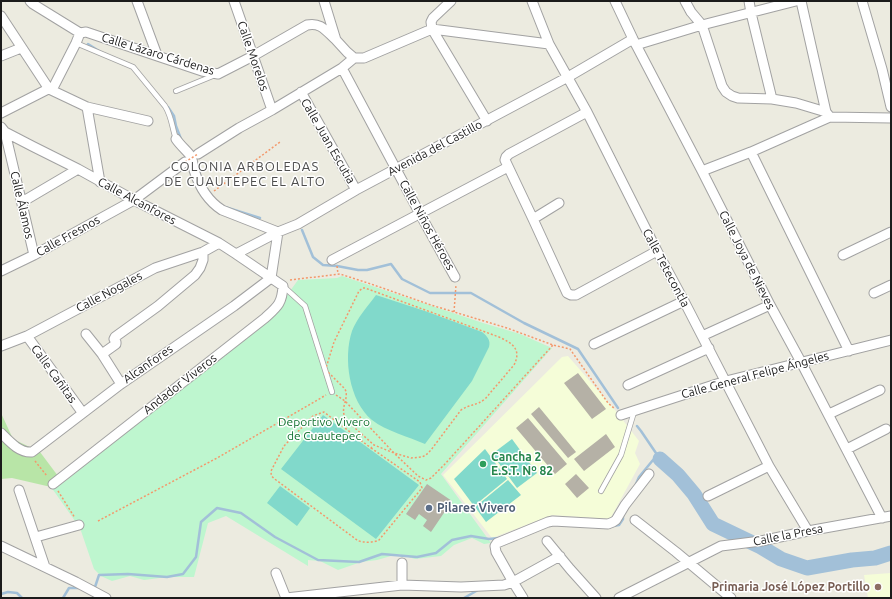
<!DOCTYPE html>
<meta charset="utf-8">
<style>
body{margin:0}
#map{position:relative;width:892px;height:599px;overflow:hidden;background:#ecebe0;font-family:Ubuntu,sans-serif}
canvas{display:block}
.frame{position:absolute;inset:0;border:2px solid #1b1b1b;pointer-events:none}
</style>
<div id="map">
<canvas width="892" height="599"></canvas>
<div class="frame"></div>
</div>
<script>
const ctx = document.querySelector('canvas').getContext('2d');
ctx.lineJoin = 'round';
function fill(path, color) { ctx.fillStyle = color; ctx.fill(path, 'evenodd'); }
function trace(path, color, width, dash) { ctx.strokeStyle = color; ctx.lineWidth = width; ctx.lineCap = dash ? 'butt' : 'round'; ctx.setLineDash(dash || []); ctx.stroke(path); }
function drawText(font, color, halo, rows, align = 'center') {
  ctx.font = font + ' Ubuntu,sans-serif'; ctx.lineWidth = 3; ctx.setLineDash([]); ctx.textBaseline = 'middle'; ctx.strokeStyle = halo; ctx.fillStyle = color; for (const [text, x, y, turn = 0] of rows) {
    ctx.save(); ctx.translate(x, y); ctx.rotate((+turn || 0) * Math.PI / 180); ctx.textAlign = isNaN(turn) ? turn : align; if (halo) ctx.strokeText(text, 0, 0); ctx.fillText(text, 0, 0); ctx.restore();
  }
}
const education = new Path2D(`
 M568,356L615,410L639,441L635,453L640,464L610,519L552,515L492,538L443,475L562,357Z
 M891,573V598H868L864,575Z`);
const grass = new Path2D(`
 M1,413L13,439L40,452L61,480L51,487L12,478L1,479Z`);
const park = new Path2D(`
 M342,276L483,323L520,334L552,348L441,474L491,543L484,544L472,538L454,545L441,556L415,559L398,554L377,560L361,562L338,570L320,561L308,560V566L226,516L208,523L194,577H167L144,580L130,576L112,581L101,576L94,569L80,528L51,487L59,481L61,484L68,479L280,305L298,280L337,278Z`);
const pitch = new Path2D(`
 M376,295L425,311L482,332C487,336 491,340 489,347L472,381L425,444C409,437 386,431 372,420C349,401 343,358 352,331C357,318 368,306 376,295Z
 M323,415L419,485L376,539L281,469Z
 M512,439L537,473L517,488L492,454Z
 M485,449L507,479L474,506L454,479Z
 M508,480L521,495L486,522L475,507Z
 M280,486L310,508L297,526L267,503Z`);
const stream = new Path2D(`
 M88,44L99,51
 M168,107L174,116L176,126L181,139
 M197,164L200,175
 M225,207L260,218
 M302,230L313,257L323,265L337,266L358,270H367L391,264L402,279L430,293H471L524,323L578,349L618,408
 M636,484L639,477L653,460L660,459L641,431L637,426
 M613,526L619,525L623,519V514
 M92,587H95L99,575L128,574L167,577L183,574L196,557L201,522L217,508L241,513L275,537L318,560L359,562L382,554L417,557L436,553L452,540L471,536L489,539L499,538
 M1,594L8,592L17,593L22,598
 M63,598L69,588H79
 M464,598L478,590`);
const river = new Path2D(`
 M660,459L678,475L694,494L713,524L761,547L781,559L807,568L852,560L875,558L891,553`);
const building = new Path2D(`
 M578,373L606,409L592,419L564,383Z
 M539,407L576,452L568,458L531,414Z
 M528,418L567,464L555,474L516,428Z
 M606,434L615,447L584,471L574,459Z
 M576,474L589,488L577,498L565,484Z
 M427,484L452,501L431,532L423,526L427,520L419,514L415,520L406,514Z`);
const path = new Path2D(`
 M214,191L280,142
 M337,266L338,274
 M290,280L340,274L371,284L431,305L507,328L553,345L570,349L608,403L615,409
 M363,288H365L499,337C512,343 522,349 514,365L485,399C476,406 470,404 461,410L431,450L426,455L422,457L411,458L394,453L374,445L347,421C338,408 350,400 345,389L327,371L326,368L334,342L359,291Z
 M454,312L456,285
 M336,395L345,401L394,453L418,476L426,480L431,478L444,465L553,345
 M371,448L420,482L422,488L379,540C373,543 362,543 357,540L276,480C272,477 271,476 271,471L284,446L313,416L318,414L324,412L371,448L374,445
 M35,461L47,476
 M58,491L75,518
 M98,521L217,458L326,395`);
const service = new Path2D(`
 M76,43L133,67L165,106C172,117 172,128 176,139
 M176,91L215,75
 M283,286L305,306L332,392
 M601,491L621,455L634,412`);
const minor = new Path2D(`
 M30,1L33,4L80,33
 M137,1L157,55
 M234,1L272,110
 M324,1L336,40L347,52L354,58
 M451,1L433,18L431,22L432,29L487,121
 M532,1L549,44L587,112L657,251L684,301L769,466L808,531
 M615,1L633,39L702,171L770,305L801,362L882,518
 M685,1L691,12L702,25L722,86L726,92L732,96L738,98L772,99L796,103L826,112L830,117
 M749,1L751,13L772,99
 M801,1L826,112
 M862,1L882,69L891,107
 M1,16L49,89L87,107L148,121
 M636,45L702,25L796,1
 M1,56L21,48
 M342,68L420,214L455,277
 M301,92L356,190
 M87,107L100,182
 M587,112L509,154L506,157L505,160L533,219L567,293L571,295H576L657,251
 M1,113L54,86L76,43L80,33L86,32L202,71L218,74L253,56L307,25C321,22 326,31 336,40
 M1,127L5,132L32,146L78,169L134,200L219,243L236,254L283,286C282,304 277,307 265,318L53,484
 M5,132L34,255
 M176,139C180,145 186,150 190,155C193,159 193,166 194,170C199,186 208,201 222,210L278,232L271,278
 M751,152L849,351
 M198,154L239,128L272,110L342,68L354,58H364L432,29L549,44
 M702,171L751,152L830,117L891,118
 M22,202L78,169
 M533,219L559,203
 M236,254L278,232L298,224L356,190L568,77L633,39
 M843,255L891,232
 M332,260L508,167
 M1,271L34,255L134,200L185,162
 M874,293L891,285
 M86,334L102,354L121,384
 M27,336L82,412
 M702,336L770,305
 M594,344L684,301
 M1,346L27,336L155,268L203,252L219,243
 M102,354L116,344V342L114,339L115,337L158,306L195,275L200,268L203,260V252
 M628,385L709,348
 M829,414L880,390
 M621,415L726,381L891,340
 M1,433C9,441 19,453 32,452L121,384L234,306L271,278
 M847,449L886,429
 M19,490L45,567
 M708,496L769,466
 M635,520L676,552L731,598
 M36,537L79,525
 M547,541L570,569L596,598
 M1,546L76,582L106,598
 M276,573L286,598L402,585L461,587L504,585L513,582L560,556
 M402,585V563
 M523,598L513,582L496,552L495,546L497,543L548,522L553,521L608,524L613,522L616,520L625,505L649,474
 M619,598L721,546L761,541L808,531L891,516`);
const pathBridge = new Path2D(`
 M185,162L198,154`);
const markers = [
 [483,464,4,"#2e9e5b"],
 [429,508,4,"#5c6f8a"],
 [878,587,4,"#8d6e63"]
];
const streetNames = [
 ["Calle Lázaro Cárdenas",158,54,17],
 ["Calle Morelos",253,56,71],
 ["Calle Juan Escutia",328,141,60],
 ["Avenida del Castillo",435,148,-28],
 ["Calle Alcanfores",137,201,28],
 ["Calle Álamos",22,205,77],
 ["Calle Niños Héroes",427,225,61],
 ["Calle Fresnos",68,236,-29],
 ["Calle Joya de Nieves",747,260,63],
 ["Calle Tetecontla",666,268,62],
 ["Calle Nogales",109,292,-28],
 ["Alcanfores",148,364,-35],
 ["Calle Cañitas",54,374,54],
 ["Calle General Felipe Ángeles",755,375,-15],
 ["Andador Viveros",180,384,-38],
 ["Calle la Presa",788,535,-11]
];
const parkNames = [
 ["Deportivo Vivero",324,422],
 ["de Cuautepec",324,436]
];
const leisureNames = [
 ["Cancha 2",491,457],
 ["E.S.T. Nº 82",491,471]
];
const serviceNames = [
 ["Pilares Vivero",437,508]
];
const educationNames = [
 ["Primaria José López Portillo",870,587]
];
const neighbourhoodNames = [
 ["COLONIA ARBOLEDAS",245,167],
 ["DE CUAUTEPEC EL ALTO",245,182]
];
fill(education, '#f5fdd8');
fill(grass, '#b8e5a7');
fill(park, '#bef6cf');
fill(pitch, '#81d9cb');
trace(stream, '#a2c0d8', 2.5);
trace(river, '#a2c0d8', 15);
fill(building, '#b5b1a6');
trace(service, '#a2a2a2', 6);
trace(minor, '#a2a2a2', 11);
trace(path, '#f3986b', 1.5, [2, 2]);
trace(service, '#fff', 4.5);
trace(minor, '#fff', 9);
trace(pathBridge, '#f3986b', 1.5, [2, 2]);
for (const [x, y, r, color] of markers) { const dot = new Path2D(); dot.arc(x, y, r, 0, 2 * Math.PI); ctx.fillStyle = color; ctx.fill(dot); trace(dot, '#fff', 1.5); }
drawText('12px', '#1b1b1b', '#fff', streetNames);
drawText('12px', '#10722e', '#fff', parkNames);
drawText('bold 12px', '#27864d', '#fff', leisureNames, 'left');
drawText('bold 12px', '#4e5e75', '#fff', serviceNames, 'left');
drawText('bold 12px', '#785e54', '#fff', educationNames, 'right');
ctx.letterSpacing = '1px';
drawText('13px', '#4e4e4e', '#fff', neighbourhoodNames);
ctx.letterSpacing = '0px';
</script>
